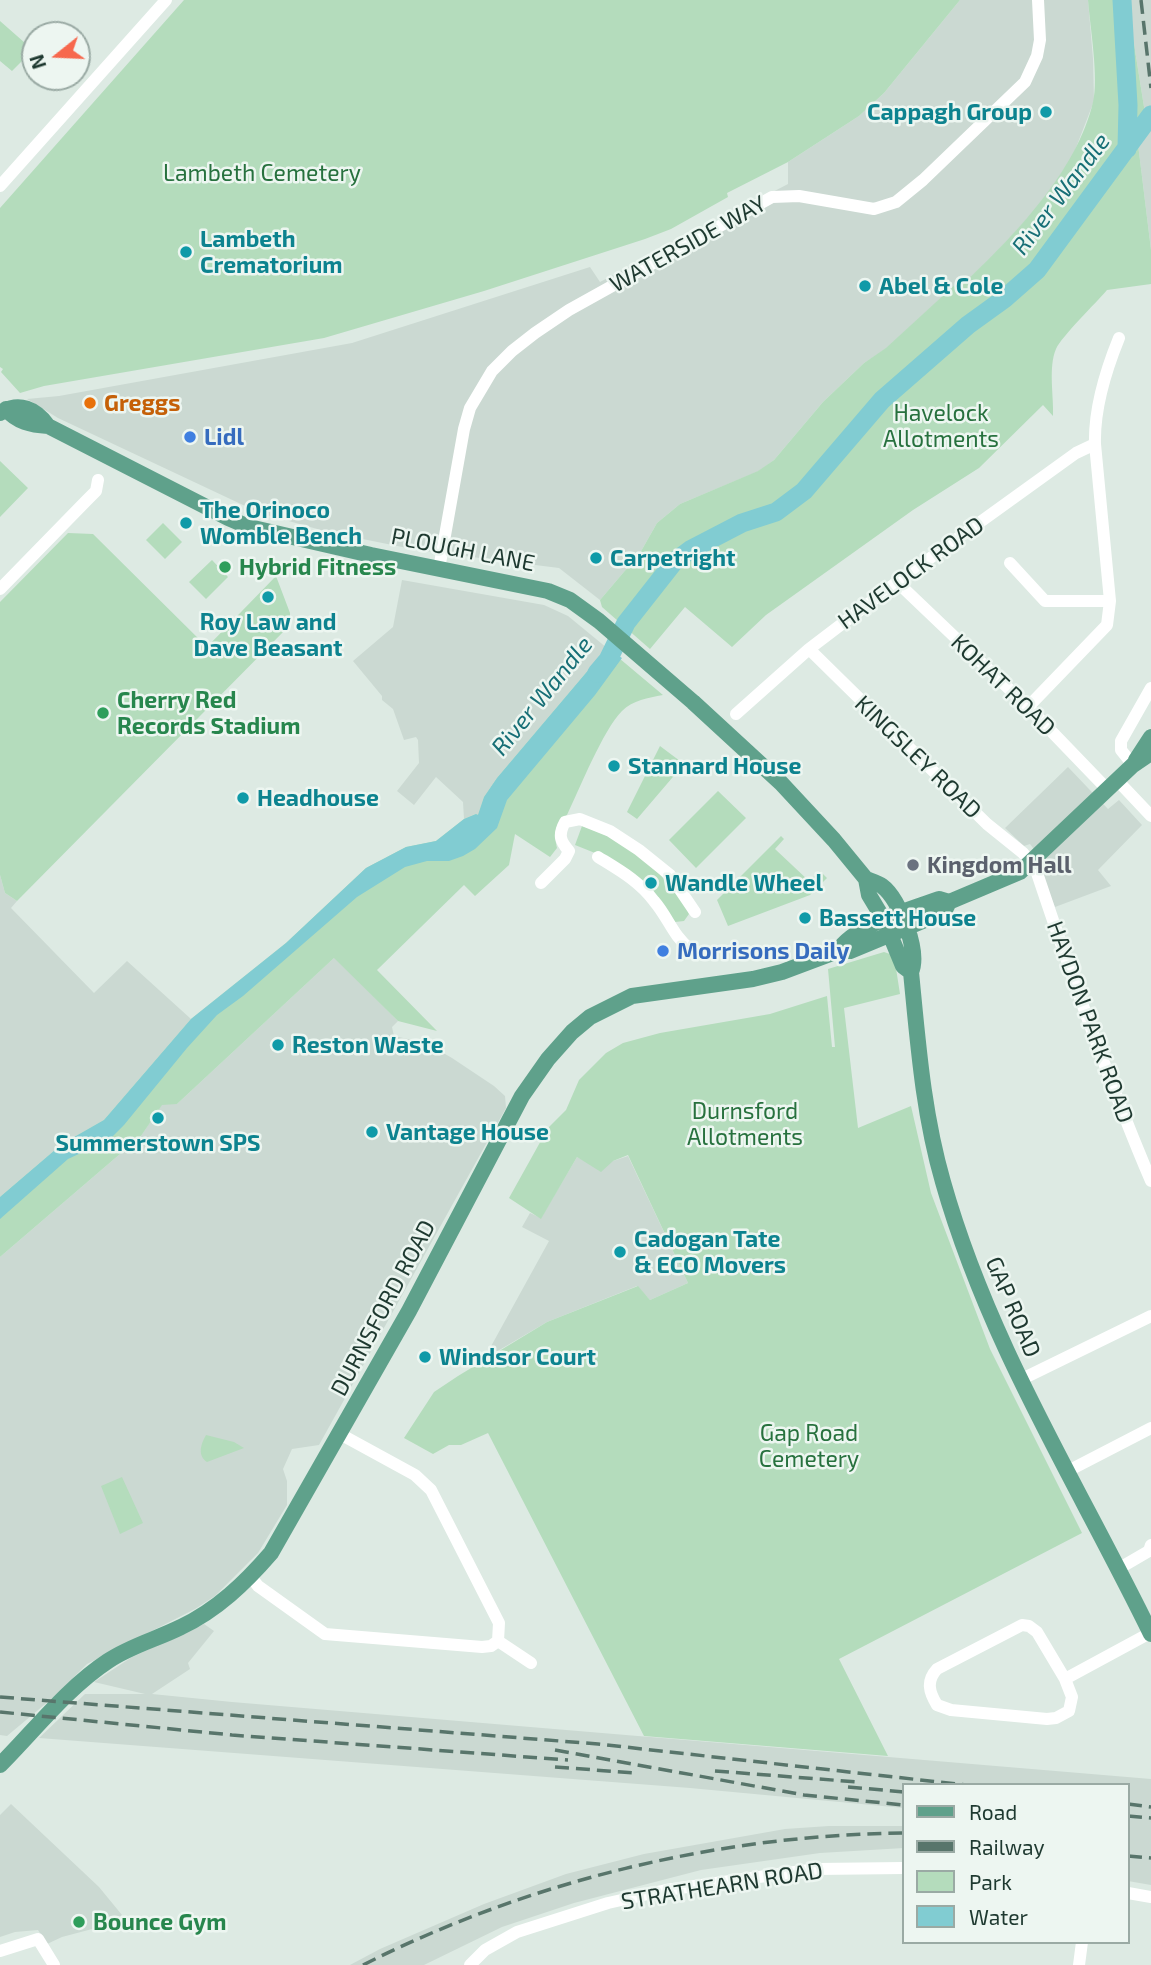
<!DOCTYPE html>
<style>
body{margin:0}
#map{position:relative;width:1151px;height:1965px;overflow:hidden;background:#ddeae3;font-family:"Exo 2",sans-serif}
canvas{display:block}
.legend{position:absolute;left:902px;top:1783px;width:228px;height:161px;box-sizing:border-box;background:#edf6f1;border:2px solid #9aaaa4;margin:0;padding:9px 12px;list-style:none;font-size:21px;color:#1e3930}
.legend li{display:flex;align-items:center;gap:14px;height:35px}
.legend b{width:35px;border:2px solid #9aaaa4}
.north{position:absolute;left:21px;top:21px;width:70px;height:70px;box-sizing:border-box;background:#edf6f1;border:2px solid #9aaaa4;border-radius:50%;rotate:252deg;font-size:19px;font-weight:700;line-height:28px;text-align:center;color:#1e3930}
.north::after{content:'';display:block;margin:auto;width:24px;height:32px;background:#f7684d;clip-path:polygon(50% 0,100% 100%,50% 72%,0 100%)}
</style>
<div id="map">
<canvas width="1151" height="1965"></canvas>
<ul class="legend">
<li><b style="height:9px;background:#5fa18b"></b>Road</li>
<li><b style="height:9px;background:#58756b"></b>Railway</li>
<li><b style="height:19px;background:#b4dcbc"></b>Park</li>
<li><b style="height:19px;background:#81ccd2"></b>Water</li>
</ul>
<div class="north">N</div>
</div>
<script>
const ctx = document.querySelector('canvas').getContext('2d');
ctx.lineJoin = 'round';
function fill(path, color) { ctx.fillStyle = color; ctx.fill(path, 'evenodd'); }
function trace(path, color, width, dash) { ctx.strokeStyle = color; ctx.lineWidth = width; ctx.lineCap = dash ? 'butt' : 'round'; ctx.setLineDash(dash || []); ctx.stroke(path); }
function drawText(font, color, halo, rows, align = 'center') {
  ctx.font = font + ' "Exo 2",sans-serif'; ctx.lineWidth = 5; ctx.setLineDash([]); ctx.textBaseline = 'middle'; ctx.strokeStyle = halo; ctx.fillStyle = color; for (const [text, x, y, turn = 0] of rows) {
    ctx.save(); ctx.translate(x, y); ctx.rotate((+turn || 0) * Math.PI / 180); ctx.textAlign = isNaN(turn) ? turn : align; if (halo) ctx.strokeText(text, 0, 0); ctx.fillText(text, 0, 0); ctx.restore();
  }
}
const built = new Path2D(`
 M960,0H1088L1093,59L1094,101L1072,158L1037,208L992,257L962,285L959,282L886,349L864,363L823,402L774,460L759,471L680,504L657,523L640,553L600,600L559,568L417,550L328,532L260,513L58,418L27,399L59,396L352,343L590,267L600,282L788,184V162L859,116L884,93Z
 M1127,0H1151V250L1138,144L1145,113Z
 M402,580L544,605L568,616L607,648L497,778L484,797L478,816L476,814L464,819L463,802L436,777L414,805L397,791L419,763L418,740L416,737L404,740L393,709L382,700V696L353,661L393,627Z
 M1068,767L1108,809L1119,800L1142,825L1098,870L1111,886L1055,907L1040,871L1045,864L1030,844L1024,846L1005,828Z
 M0,875L5,893L17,901L11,908L94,993L127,961L191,1019L104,1120L62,1144L0,1197Z
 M335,957L398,1021L392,1027L394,1036L426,1043L452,1058L494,1086L505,1096L506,1108L319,1445L292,1449L283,1469L287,1481V1505L258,1553L215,1596L195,1609L87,1664L56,1695L7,1736L0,1735V1257L141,1136L162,1104H177Z
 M628,1156L688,1283L650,1300L637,1286L547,1322L484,1359L549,1241L522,1227L530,1213L541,1218L577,1157L585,1161H613Z
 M204,1624L214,1631L188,1663L190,1669L152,1694L232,1702L1151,1779V1885L1128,1881V1785H904V1808L690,1788L39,1738L85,1694H145L94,1682L132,1657Z
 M11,1804L99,1887L122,1915L111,1924L62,1937L47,1944L38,1930L15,1932L0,1937V1815Z
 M829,1826H904V1848L820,1853L701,1870L574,1903L502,1927L424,1965H350L380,1949L484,1904L566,1874L644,1854L785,1829Z`);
const green = new Path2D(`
 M184,0H960L884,93L859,116L788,162L727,193L728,197L671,229L645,239L484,291L324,338L44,386L20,393L1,372L3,369L0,367V208Z
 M1088,0H1127L1145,113L1138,144L1151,250V284L1107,290C1096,303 1062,336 1056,349C1048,367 1054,397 1053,416L1043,405L979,468L913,510L766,615L732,647L685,607L650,649L602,607L600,600L640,553L657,523L680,504L758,471L774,460L823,402L864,363L886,348L959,281L963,284C1013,237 1077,171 1093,102C1099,79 1090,26 1088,0Z
 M0,21L33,50L12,71L0,61Z
 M0,461L28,488L0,517Z
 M163,523L182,542L165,559L146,540Z
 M68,533L93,534L207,647L276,576L290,613V625L17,901L5,893L0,875V602Z
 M212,560L228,577L206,599L189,582Z
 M607,648L663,695C648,698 633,700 622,711C603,730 580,788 567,815C554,825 554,833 557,848L550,857L515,834L509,865L475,896L464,885L377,970L437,1031L398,1021L334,958L177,1104L162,1105L141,1136L0,1257V1197L62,1144L104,1120L191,1019L286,943L366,868L406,847L436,841L464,819L476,814L478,815L484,797L497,778Z
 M660,746L684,764L637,819L627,812Z
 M718,791L746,818L696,868L669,840Z
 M582,826C620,838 650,860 674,891C680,899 686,905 689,914L684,921L675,922L610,859L575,845Z
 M781,836L784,839L775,849L809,881L820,871L827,878L810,895L728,926L717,900Z
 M884,952L890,954L895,962L900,994L844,1008L858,1128L911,1106L931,1193L990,1349L1082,1533L839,1659L888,1756L644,1736L488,1433L461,1445H449L433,1454L404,1438L434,1392L458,1376L547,1322L638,1286L650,1300L688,1283L628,1155L613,1161L601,1172L577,1157L541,1219L509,1198L548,1128L566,1110L579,1080L606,1053L623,1043L660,1033L770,1014L827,996L832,1047H835L828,969Z
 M206,1435L234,1442L244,1448L207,1462C197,1455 201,1444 206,1435Z
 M122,1477L143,1523L120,1534L101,1486Z`);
const water = new Path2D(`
 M607,648L622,658L595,695L507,800L497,828L475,849L463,856L449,861H427L405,867L357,897L243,996L217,1015L187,1048L124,1125L109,1140L68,1159L0,1219V1197L62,1144L104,1120L191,1019L286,943L366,868L406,847L436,841L464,819L476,814L478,815L484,797L497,778Z`);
const river = new Path2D(`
 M1122,0L1128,105L1127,149
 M597,673L608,660L626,623L674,562L690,550L742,523L776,512L804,491L882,400L968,325L1004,299L1037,270L1151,115`);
const minor = new Path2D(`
 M0,186L166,0
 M1095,444C1094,409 1106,370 1119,338
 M1010,563L1045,601H1110
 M439,569L464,429L470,408L492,371L512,351L535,333L569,310L772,197L799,196L874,209L896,202L923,180L1025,82L1037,56L1040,40L1038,0
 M897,582L1028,707L1107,789
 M0,589L87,500L96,491L98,480
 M809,649L987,824L1023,853L1036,870C1071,975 1108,1080 1151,1181
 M736,714L809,649L897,582L1076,453L1095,444L1110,601L1107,625L1028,707
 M1133,765L1121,750V741L1151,688
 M1117,780L1151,816
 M598,857C619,870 639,881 654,901C668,917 673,936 690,949
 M541,883L565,859L569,851C560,841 558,835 565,822L580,819L610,831L639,850L670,875L695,912
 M1020,1380L1151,1316
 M1066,1472L1151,1428
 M1118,1569L1149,1551L1151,1545
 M251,1577L258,1586L325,1634L482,1647L491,1646L498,1641L499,1623L431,1490L415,1475L340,1434
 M1022,1625L1029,1626L1037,1632L1065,1679L1072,1697L1069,1711L1056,1718L1047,1719L951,1710L937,1705C929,1692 926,1681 937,1669Z
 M498,1641L531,1663
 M1065,1679L1150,1633
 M1128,1893L1151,1897
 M0,1951L38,1939L54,1965
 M470,1965L485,1950L517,1932L608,1903L666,1890L816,1869L904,1868
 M1079,1965L1082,1942`);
const major = new Path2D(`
 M6,409C17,422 31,425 48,426L228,518L249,527L371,555L548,591L570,600L599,621L693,702L781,783L834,840L866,879L869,895L884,920L903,966L911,972
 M0,413C19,401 36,409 48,426
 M1136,760L1151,737
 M866,879C871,881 878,883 882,886C900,899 920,952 911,972C918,1043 923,1113 943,1182C989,1345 1078,1484 1151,1634
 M838,951C854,925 911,909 939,899L949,902
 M0,1765C34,1731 67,1688 108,1661C130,1646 157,1639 181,1627C217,1610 245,1583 271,1553L409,1311L522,1096L548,1059L572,1032L590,1017L632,996L753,979L782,972L838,951H850L944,912L949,902L1020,872L1133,765L1151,753`);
const rail = new Path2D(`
 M1141,0L1151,88
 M0,1697L598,1744L966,1785
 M0,1712L232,1735L568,1760
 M555,1750L804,1795L904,1805
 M555,1767L635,1773
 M715,1771L858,1782
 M848,1787L904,1792
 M1128,1804L1151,1807
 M1128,1816L1151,1818
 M1128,1856L1151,1858
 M363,1965C529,1881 718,1835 904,1833`);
const markers = [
 [1046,112,7,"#0f9aa8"],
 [186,252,7,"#0f9aa8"],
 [865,286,7,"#0f9aa8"],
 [90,403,7,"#e8710a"],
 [190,437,7,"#3f7fe0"],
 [186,523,7,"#0f9aa8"],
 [596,558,7,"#0f9aa8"],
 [225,567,7,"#2e9e5b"],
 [268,597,7,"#0f9aa8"],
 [103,713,7,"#2e9e5b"],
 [614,766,7,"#0f9aa8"],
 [243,798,7,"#0f9aa8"],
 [913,865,7,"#6b7280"],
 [651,883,7,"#0f9aa8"],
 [805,918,7,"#0f9aa8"],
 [663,951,7,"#3f7fe0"],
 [278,1045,7,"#0f9aa8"],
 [158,1118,7,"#0f9aa8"],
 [372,1132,7,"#0f9aa8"],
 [620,1252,7,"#0f9aa8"],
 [425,1357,7,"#0f9aa8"],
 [79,1922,7,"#2e9e5b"]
];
const cultureNames = [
 ["Cappagh Group",1032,112,"right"],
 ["Lambeth",200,239],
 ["Crematorium",200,265],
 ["Abel & Cole",879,286],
 ["The Orinoco",200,510],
 ["Womble Bench",200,536],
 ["Carpetright",610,558],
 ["Roy Law and",268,622,"center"],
 ["Dave Beasant",268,648,"center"],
 ["Stannard House",628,766],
 ["Headhouse",257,798],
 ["Wandle Wheel",665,883],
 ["Bassett House",819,918],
 ["Reston Waste",292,1045],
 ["Vantage House",386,1132],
 ["Summerstown SPS",158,1143,"center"],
 ["Cadogan Tate",634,1239],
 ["& ECO Movers",634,1265],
 ["Windsor Court",439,1357]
];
const parkNames = [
 ["Lambeth Cemetery",262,173],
 ["Havelock",941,413],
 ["Allotments",941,439],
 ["Durnsford",745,1111],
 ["Allotments",745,1137],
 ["Gap Road",809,1433],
 ["Cemetery",809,1459]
];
const streetNames = [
 ["WATERSIDE WAY",688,244,-29],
 ["PLOUGH LANE",463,550,11],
 ["HAVELOCK ROAD",911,573,-36],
 ["KOHAT ROAD",1003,685,44],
 ["KINGSLEY ROAD",918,757,44],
 ["HAYDON PARK ROAD",1090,1022,70],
 ["GAP ROAD",1013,1307,67],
 ["DURNSFORD ROAD",383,1308,-62],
 ["STRATHEARN ROAD",722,1886,-9]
];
const foodNames = [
 ["Greggs",104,403]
];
const shopNames = [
 ["Lidl",204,437],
 ["Morrisons Daily",677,951]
];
const leisureNames = [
 ["Hybrid Fitness",239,567],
 ["Cherry Red",117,700],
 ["Records Stadium",117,726],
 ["Bounce Gym",93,1922]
];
const worshipNames = [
 ["Kingdom Hall",927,865]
];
const waterNames = [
 ["River Wandle",1061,194,-53],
 ["River Wandle",542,696,-51]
];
fill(built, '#cbd9d2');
fill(green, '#b4dcbc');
fill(water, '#81ccd2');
trace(river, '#81ccd2', 19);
trace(minor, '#fff', 12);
trace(major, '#5fa18b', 16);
trace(rail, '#58756b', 3.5, [14, 7]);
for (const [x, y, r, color] of markers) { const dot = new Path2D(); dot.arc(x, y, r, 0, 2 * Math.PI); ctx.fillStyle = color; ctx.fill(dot); trace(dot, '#edf6f1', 2.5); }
drawText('bold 23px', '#0d838f', '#edf6f1', cultureNames, 'left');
drawText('23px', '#27713e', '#edf6f1', parkNames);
drawText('23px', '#1e3930', '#edf6f1', streetNames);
drawText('bold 23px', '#c56008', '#edf6f1', foodNames, 'left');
drawText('bold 23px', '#366cbe', '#edf6f1', shopNames, 'left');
drawText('bold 23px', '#27864d', '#edf6f1', leisureNames, 'left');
drawText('bold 23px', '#5b616d', '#edf6f1', worshipNames, 'left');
drawText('italic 24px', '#176f76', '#edf6f1', waterNames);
</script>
